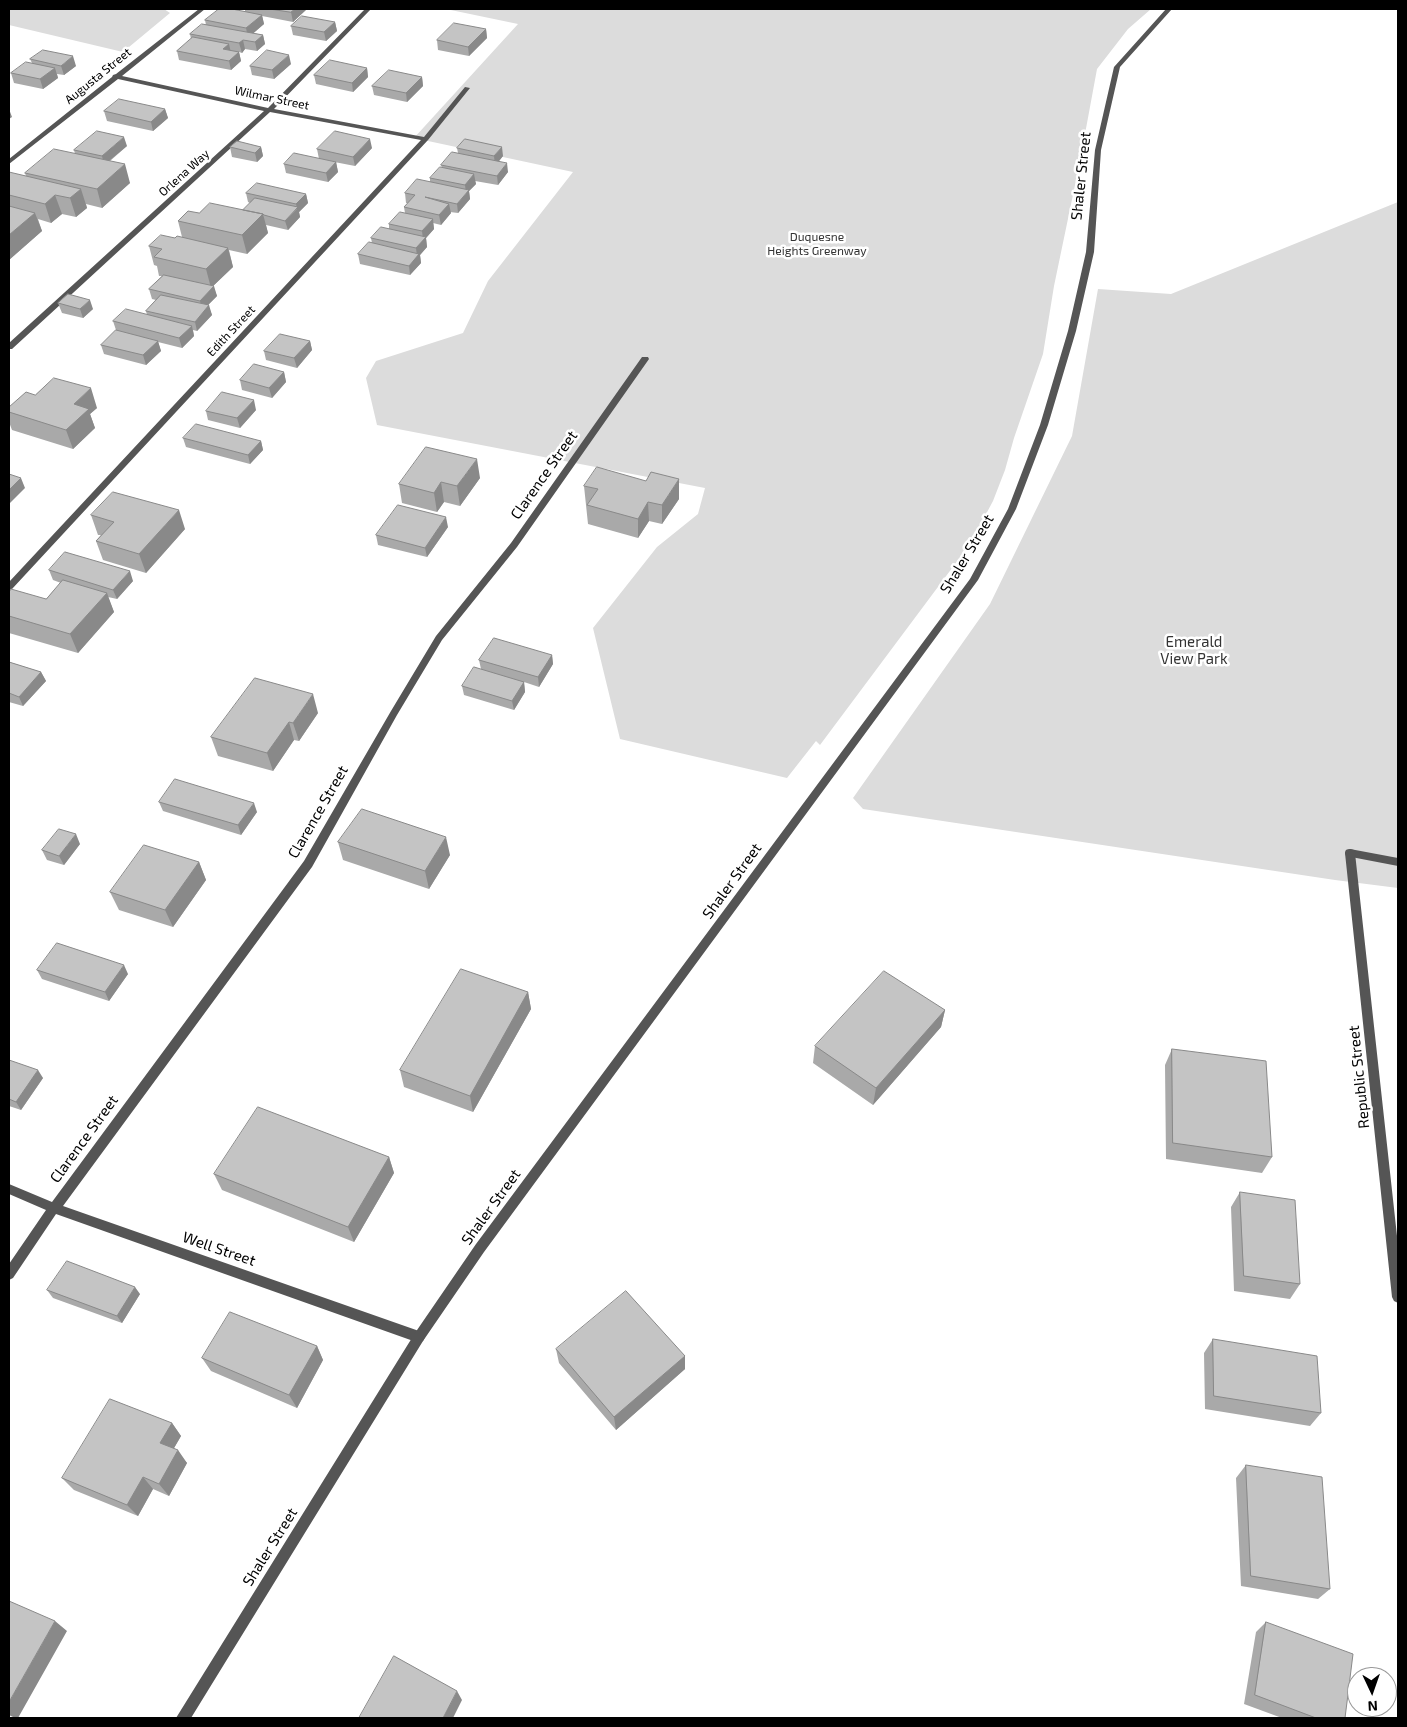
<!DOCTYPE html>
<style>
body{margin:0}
#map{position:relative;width:1407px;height:1727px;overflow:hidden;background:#fff;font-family:"Exo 2",sans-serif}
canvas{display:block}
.frame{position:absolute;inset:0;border:10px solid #000;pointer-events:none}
.north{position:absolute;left:1347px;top:1667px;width:50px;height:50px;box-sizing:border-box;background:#fff;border:1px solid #999;border-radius:50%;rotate:177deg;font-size:14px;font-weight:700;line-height:20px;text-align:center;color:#000}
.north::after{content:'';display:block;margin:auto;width:18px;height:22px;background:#000;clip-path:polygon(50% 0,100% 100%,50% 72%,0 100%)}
</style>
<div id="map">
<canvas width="1407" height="1727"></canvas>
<div class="frame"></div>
<div class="north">N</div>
</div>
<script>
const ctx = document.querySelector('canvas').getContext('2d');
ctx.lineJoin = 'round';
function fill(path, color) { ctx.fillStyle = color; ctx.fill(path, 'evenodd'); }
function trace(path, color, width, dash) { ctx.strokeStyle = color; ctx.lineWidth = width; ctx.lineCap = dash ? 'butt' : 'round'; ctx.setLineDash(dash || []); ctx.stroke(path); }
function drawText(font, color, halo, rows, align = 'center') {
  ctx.font = font + ' "Exo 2",sans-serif'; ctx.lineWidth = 5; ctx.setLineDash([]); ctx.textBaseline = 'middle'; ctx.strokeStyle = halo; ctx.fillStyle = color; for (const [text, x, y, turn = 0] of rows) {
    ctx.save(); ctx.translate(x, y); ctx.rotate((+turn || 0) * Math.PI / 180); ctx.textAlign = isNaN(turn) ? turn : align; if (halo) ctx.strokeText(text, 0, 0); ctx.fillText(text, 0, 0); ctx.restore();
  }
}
const green = new Path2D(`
 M9,9H164L170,13L123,52L9,25Z
 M446,9H1151L1128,29L1097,69L1080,161L1054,286L1043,354L1014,438L1005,470L993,501L970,544L820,745L816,741L787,778L620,739L593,628L657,547L698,514L705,488L377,425L366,378L376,361L463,333L488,281L573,172L414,138L518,24Z
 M1398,202V888L1335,880L863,809L853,798L990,604L1072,436L1098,289L1171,294Z`);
const service = new Path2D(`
 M1350,849L1398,858V866L1346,856L1345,853L1346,850Z`);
const minor = new Path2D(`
 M199,9H205L122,76L268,108L365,9H371L274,109L424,137L465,87L470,88L428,140L12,589L9,590V582L421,140L270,112L12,349H9V343L264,111L118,79L9,164V159L112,77L113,75L116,74Z
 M642,357H648L649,359L517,547L442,640L397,715L312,867L63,1206L419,1331L423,1333L425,1337L423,1341L419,1343L56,1214L13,1278L9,1280V1264L46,1210L9,1194V1184L52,1202L304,861L391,711L436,636L511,543Z
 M1350,849L1354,850L1355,853L1398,1245V1303L1394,1301L1392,1297L1345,853L1346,850Z`);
const tertiary = new Path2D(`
 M1166,9H1172L1120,67L1101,150L1094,252L1076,331L1048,425L1016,509L978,580L484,1252L423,1341L191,1718H176L415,1333L476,1244L970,579L1008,509L1040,425L1068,331L1086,252L1095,150L1114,67Z`);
const wall = new Path2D(`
 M245,9H307L293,22L262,16L264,24L253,33L263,35L265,44L257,51L245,49L242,53L239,52L241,61L231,70L179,60L177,51L191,39L190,34L206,25L205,20L245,11Z
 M335,22L337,31L326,41L293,35L291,26Z
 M486,29L487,38L469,56L438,50L437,40Z
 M30,59L76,66L64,75L57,74L58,78L43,89L14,83L11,73L32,63Z
 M291,64L274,79L252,75L250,66Z
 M367,68L368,77L353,92L316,84L314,75Z
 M422,77L423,86L407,102L374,95L372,86Z
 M165,109L168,118L153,131L107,121L104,111Z
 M127,146L110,161L130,183L102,208L86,204L87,208L76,217L62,214L51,223L38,219L42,231L9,260V173L26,176L25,173L75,154L74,150Z
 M230,147H261L263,156L257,162L232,157Z
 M372,148L355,166L319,159L317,149Z
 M457,148L503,156L499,161L508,172L498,185L475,181L476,184L469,191L470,199L458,213L450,212L451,213L441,225L433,223L434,229L426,238L427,247L420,255L421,263L410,275L360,264L358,254L372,243L371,238L389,229V224L405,213L404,207L408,203H406L405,193L430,182V178L442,168L441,165L458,153Z
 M336,162L338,172L328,182L286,173L284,164Z
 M246,193L306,194L308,203L299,212L300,217L288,230L266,225L268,233L247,254L229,250L233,267L213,286L217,296L208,305L212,315L197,331L193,330L194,336L182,348L158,342L161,351L146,365L104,354L101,345L116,330L113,321L147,315L146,311L156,300L152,299L149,289L162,276H159L157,266L154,265L149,246L182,237L178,221L199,213L243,210L250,203L248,202Z
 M58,303L93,309L83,318L62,313Z
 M310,341L312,350L297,368L266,360L264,351Z
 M284,372L286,382L272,398L242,390L240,380Z
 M35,395L97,408L90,414L95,428L73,449L12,430L9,422V407Z
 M256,410L240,428L208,420L206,411Z
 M183,438L261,441L263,450L250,464L186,447Z
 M480,478L460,506L444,502L437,512L402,503L399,484Z
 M584,486L679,499L662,524L649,521L638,538L588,524Z
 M91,515L185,529L146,573L103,560L96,541L101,535H98Z
 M448,527L427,557L378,545L376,535Z
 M49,570L133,581L117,599L108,597L114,612L78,653L9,633V592L46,599L61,583L53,580Z
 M552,655L553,664L539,687L524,682L525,692L514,710L464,695L462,686L481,669L479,660Z
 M9,662L41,672L46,681L23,706L9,702Z
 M318,713L299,741L294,740L273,771L218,756L211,737Z
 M159,802L257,812L241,835L163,811Z
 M338,842L450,855L429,889L343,860Z
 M80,844L64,865L47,860L42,850Z
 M199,862L206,880L173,927L119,910L110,892Z
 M37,970L128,974L109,1001L42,979Z
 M528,992L531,1009L473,1112L404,1087L400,1070Z
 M945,1010L941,1027L873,1105L813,1063L815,1046Z
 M1172,1049L1272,1157L1262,1173L1166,1159L1165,1065Z
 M9,1060L43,1078L21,1110L9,1106Z
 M389,1157L394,1173L354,1242L222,1190L214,1174Z
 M1240,1192L1300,1284L1290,1299L1234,1291L1231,1207Z
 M47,1290L140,1294L122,1323L53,1298Z
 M1213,1339L1321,1413L1310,1426L1205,1409L1204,1353Z
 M317,1346L323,1360L297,1408L211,1371L202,1358Z
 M556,1349L685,1356V1369L616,1430L559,1363Z
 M172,1423L181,1436L174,1448L187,1463L169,1496L153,1489L138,1516L74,1490L62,1478Z
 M1246,1465L1330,1589L1318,1599L1241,1586L1236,1478Z
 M1266,1622L1345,1718H1282L1244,1704L1256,1632Z`);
const shadedWall = new Path2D(`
 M295,9H307L293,22L291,12Z
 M262,15L264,24L248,38L246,28Z
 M335,22L337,31L326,41L324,32Z
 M486,29L487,38L469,56L468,47Z
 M263,35L265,44L257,51L255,42Z
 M243,40L245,49L242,53L239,43Z
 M229,44L231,53L223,49Z
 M239,52L241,61L231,70L229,61Z
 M289,55L291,64L274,79L272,70Z
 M73,56L76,66L64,75L61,66Z
 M55,68L58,78L43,89L40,79Z
 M367,68L368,77L353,92L352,83Z
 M422,77L423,86L407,102L406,93Z
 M9,109L12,117L9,119Z
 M165,109L168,118L153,131L151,122Z
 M124,137L127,146L104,165L102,156Z
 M370,139L372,148L355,166L353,157Z
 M261,147L263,156L257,162L255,153Z
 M502,147L503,156L495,166L494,156Z
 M336,162L338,172L328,182L326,173Z
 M507,163L508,172L498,185L497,176Z
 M125,164L130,183L102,208L97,189Z
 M474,174L476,184L469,191L470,199L458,213L457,204L466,194L465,185Z
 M81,189L87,208L76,217L70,198Z
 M306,194L308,203L299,212L300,217L288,230L285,221L297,209L296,204Z
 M55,195L62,214L51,223L45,204Z
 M449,204L451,213L441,225L439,215Z
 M35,213L42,231L9,260V235Z
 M263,214L268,233L247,254L242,235Z
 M433,219L434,229L426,238L427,247L420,255L421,263L410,275L409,266L417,256L416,248L423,240L422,231Z
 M228,248L233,267L211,288L206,269Z
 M214,286L217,296L202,311L200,301Z
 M90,300L93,309L83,318L80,309Z
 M209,305L212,315L197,331L195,322Z
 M192,326L194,336L182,348L179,338Z
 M158,341L161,351L146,365L143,355Z
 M310,341L312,350L297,368L294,358Z
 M284,372L286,382L272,398L269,388Z
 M91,388L97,408L90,414L95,428L73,449L66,430L74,404Z
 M254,400L256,410L240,428L237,418Z
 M261,441L263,450L250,464L248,455Z
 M477,459L480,478L460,506L457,486Z
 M21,478L25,488L9,504V490Z
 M679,479V499L662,524V505Z
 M441,482L444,502L437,512L434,493Z
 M648,502L649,521L638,538V519Z
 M179,510L185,529L146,573L139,554Z
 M446,517L448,527L427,557L425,548Z
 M130,571L133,581L117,599L113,590Z
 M107,593L114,612L78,653L70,634Z
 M552,655L553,664L539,687L538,677Z
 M41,672L46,681L23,706L19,697Z
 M524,682L525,692L514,710L512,701Z
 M313,694L318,713L299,741L293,723Z
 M289,722L294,740L273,771L267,753Z
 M254,803L257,812L241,835L238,825Z
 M76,834L80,844L64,865L59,856Z
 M446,837L450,855L429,889L425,871Z
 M199,862L206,880L173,927L165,910Z
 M124,965L128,974L109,1001L105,992Z
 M528,992L531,1009L473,1112L470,1096Z
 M945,1010L941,1027L873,1105L876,1088Z
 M38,1070L43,1078L21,1110L16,1102Z
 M389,1157L394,1173L354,1242L348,1227Z
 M135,1287L140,1294L122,1323L117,1316Z
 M317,1346L323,1360L297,1408L289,1395Z
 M685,1356V1369L616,1430L614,1417Z
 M172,1423L181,1436L170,1455L160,1443Z
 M178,1450L187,1463L169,1496L159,1484Z
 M143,1477L153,1489L138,1516L127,1505Z
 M55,1621L67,1631L18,1718H15L9,1715V1702Z
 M457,1691L462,1700L453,1718H443Z`);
const building = new Path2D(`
 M219,9H232L262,15L246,28L205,20Z
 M270,9H295L291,12Z
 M302,16L335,22L324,32L291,26Z
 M454,23L486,29L468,47L437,40Z
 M202,24L263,35L255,42L243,40L239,43L190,34Z
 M193,37L229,44L223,49L239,52L229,61L177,51Z
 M43,50L73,56L61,66L30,59Z
 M267,50L289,55L272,70L250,66Z
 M330,60L367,68L352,83L314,75Z
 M26,62L55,68L40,79L11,73Z
 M389,70L422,77L406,93L372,86Z
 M119,99L165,109L151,122L104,111Z
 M97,131L124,137L102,156L74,150Z
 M335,131L370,139L353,157L317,149Z
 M465,139L502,147L494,156L457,148Z
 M237,141L261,147L255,153L230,147Z
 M54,149L125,164L97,189L25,173Z
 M452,152L507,163L497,176L441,165Z
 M294,153L336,162L326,173L284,164Z
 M440,167L474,174L465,185L430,178Z
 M9,172L81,189L70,198L55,195L45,204L9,195Z
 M417,179L469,190L457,204L425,197L449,204L439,215L404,207L415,195L405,193Z
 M257,183L306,194L296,204L246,193Z
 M255,198L298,207L285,221L264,215L263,214L243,210Z
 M210,203L263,214L242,235L178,221L188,211L199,213Z
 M9,206L35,213L9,235Z
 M400,212L433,219L422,231L389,224Z
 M381,227L426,237L416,248L371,238Z
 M161,235L175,238L177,236L228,248L206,269L154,257L162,249L149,246Z
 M369,242L419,254L409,266L358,254Z
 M164,275L214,286L200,301L149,289Z
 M68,294L90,300L80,309L58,303Z
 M161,295L209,305L195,322L146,311Z
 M126,309L192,326L179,338L113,321Z
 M116,330L158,341L143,355L101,345Z
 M280,334L310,341L294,358L264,351Z
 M254,364L284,372L269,388L240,380Z
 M54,378L91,388L74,404L89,409L66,430L9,412V407L26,392L35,395Z
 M222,392L254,400L237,418L206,411Z
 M196,424L261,441L248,455L183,438Z
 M426,447L477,459L457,486L441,482L434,493L399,484Z
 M597,467L646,481L651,472L679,479L662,505L648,502L638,519L587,505L598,489L584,486Z
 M9,474L21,478L9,490Z
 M113,492L179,510L139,554L96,541L114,522L91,515Z
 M398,505L446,517L425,548L376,535Z
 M65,552L130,571L113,590L49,570Z
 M63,580L107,593L70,634L9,616V592L11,589L46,599Z
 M494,638L552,655L538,677L479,660Z
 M9,662L41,672L19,697L9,693Z
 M474,667L524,682L512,701L462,686Z
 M255,678L313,694L293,723L289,722L267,753L211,737Z
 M175,779L254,803L238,825L159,802Z
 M362,809L446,837L425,871L338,842Z
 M59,829L76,834L59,856L42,850Z
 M144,845L199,862L165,910L110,892Z
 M57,943L124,965L105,992L37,970Z
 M461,969L528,992L470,1096L400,1070Z
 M884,971L945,1010L876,1088L815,1046Z
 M1172,1049L1266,1061L1272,1157L1173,1143Z
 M9,1060L38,1070L16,1102L9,1099Z
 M258,1107L389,1157L348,1227L214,1174Z
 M1240,1192L1295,1200L1300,1284L1244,1276Z
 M67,1261L135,1287L117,1316L47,1290Z
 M626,1291L685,1356L614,1417L556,1349Z
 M230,1312L317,1346L289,1395L202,1358Z
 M1213,1339L1317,1356L1321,1413L1214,1396Z
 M110,1399L172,1423L160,1443L178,1450L159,1484L143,1477L127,1505L62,1478Z
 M1246,1465L1322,1477L1330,1589L1251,1576Z
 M9,1601L55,1621L9,1702Z
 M1266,1622L1353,1654L1345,1718H1316L1255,1695Z
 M394,1656L457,1691L443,1718H359Z`);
const farStreetnames = [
 ["Augusta Street",98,76,-39],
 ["Wilmar Street",272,98,12],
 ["Orlena Way",184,173,-42],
 ["Edith Street",231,331,-47]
];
const farParknames = [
 ["Duquesne",817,237],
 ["Heights Greenway",817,251]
];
const streetNames = [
 ["Shaler Street",1081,176,-84],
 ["Clarence Street",544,475,-55],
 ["Shaler Street",967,554,-59],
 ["Clarence Street",318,812,-60],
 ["Shaler Street",732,881,-54],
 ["Republic Street",1359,1077,-96],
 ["Clarence Street",84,1139,-54],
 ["Shaler Street",491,1207,-54],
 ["Well Street",219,1249,19],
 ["Shaler Street",270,1547,-58]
];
const parkNames = [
 ["Emerald",1194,642],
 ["View Park",1194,659]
];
fill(green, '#dcdcdc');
fill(service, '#555');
fill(minor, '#555');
fill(tertiary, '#555');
fill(wall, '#a9a9a9');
fill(shadedWall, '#898989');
fill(building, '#c4c4c4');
trace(building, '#898989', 1);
drawText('12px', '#000', '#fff', farStreetnames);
drawText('12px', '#333', '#fff', farParknames);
drawText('15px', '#000', '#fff', streetNames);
drawText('15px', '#333', '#fff', parkNames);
</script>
